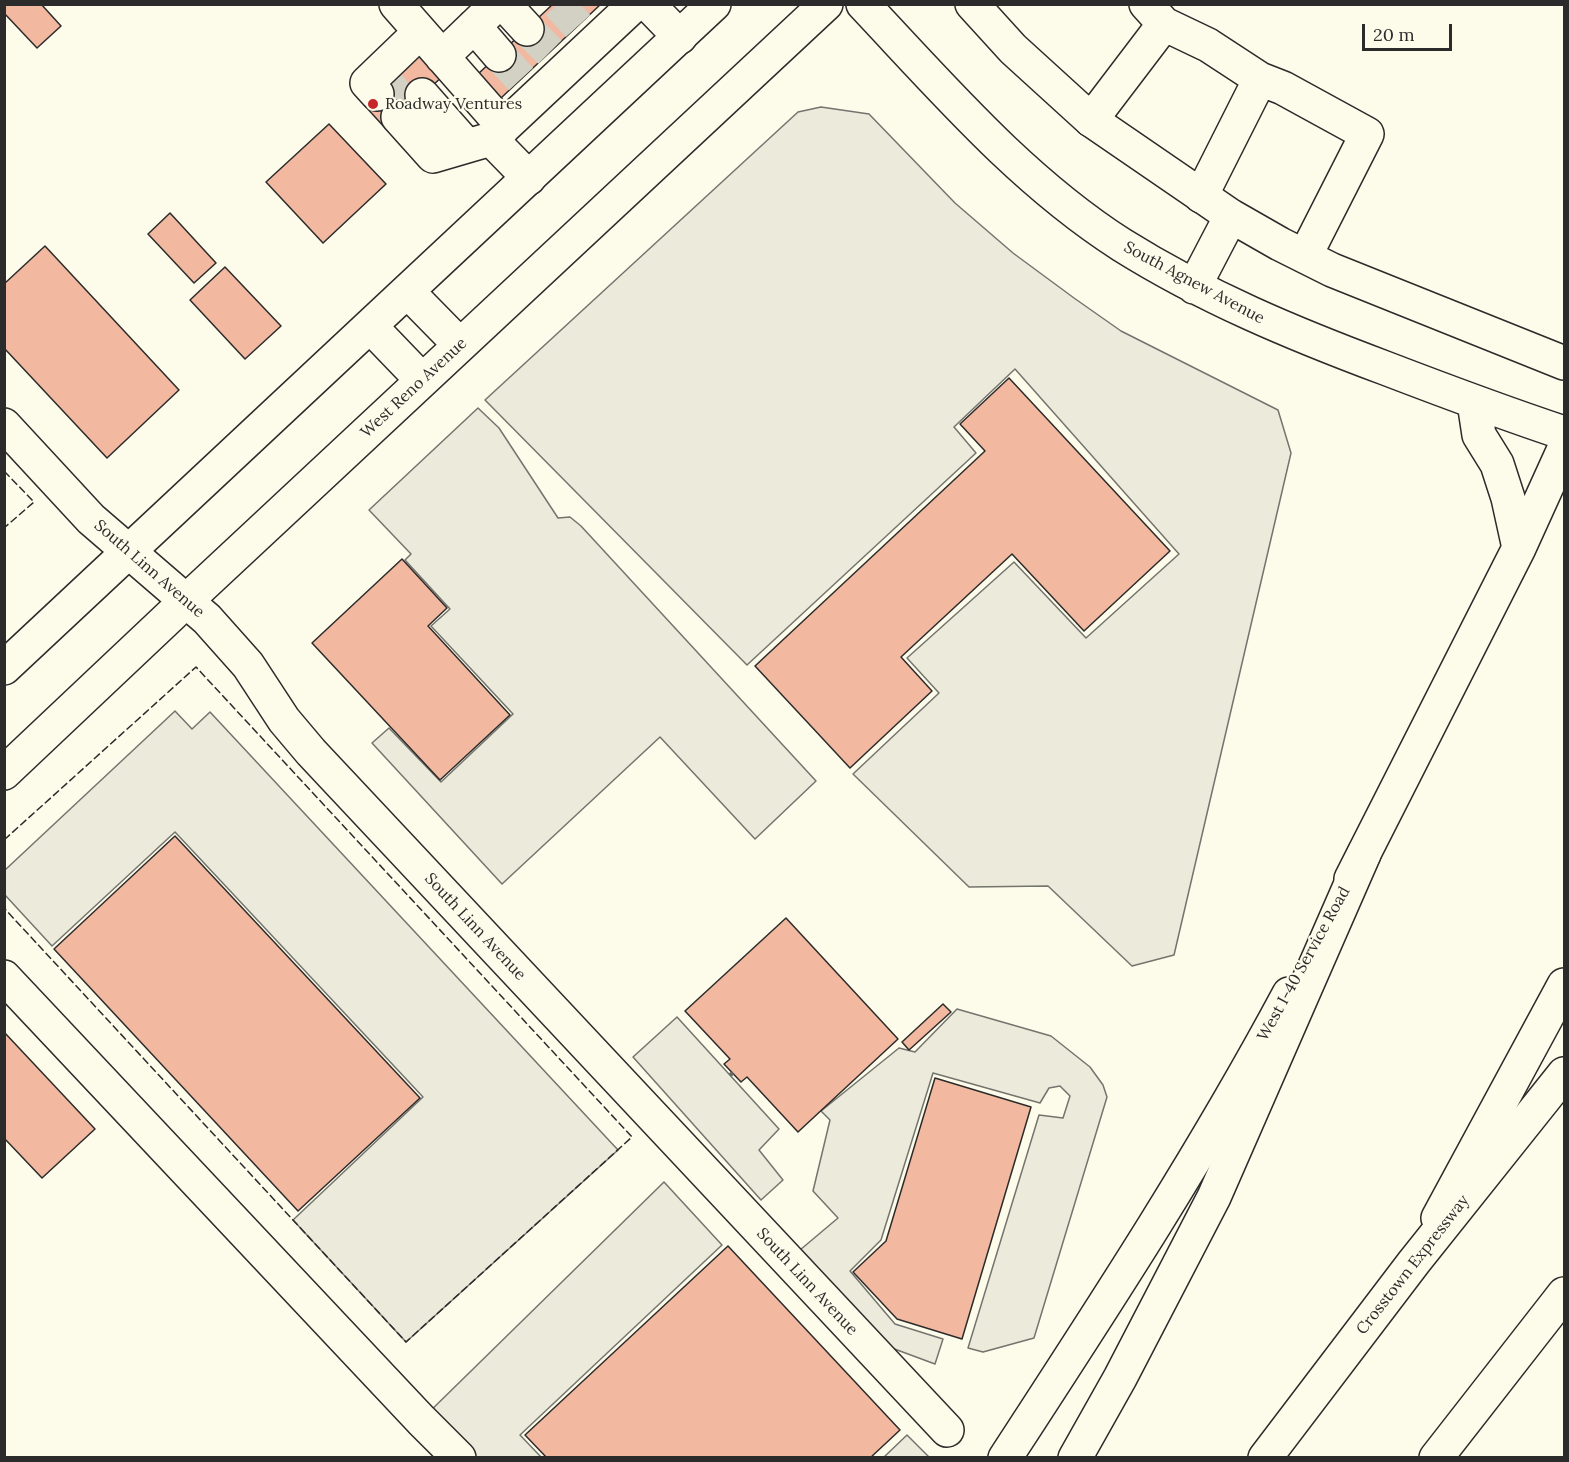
<!DOCTYPE html>
<style>
body{margin:0}
#map{position:relative;width:1569px;height:1462px;overflow:hidden;background:#fdfbea;font-family:Lora,serif}
canvas{display:block}
.frame{position:absolute;inset:0;border:6px solid #2b2b2b;pointer-events:none}
.scale{position:absolute;left:1362px;top:24px;width:90px;height:27px;box-sizing:border-box;border:3px solid #2b2b2b;border-top:0;padding-left:8px;font-size:18px;line-height:21px;white-space:nowrap;color:#2b2b2b;-webkit-text-stroke:4px #fdfbea;paint-order:stroke}
</style>
<div id="map">
<canvas width="1569" height="1462"></canvas>
<div class="frame"></div>
<div class="scale">20 m</div>
</div>
<script>
const ctx = document.querySelector('canvas').getContext('2d');
ctx.lineJoin = 'round';
function fill(path, color) { ctx.fillStyle = color; ctx.fill(path, 'evenodd'); }
function trace(path, color, width, dash) { ctx.strokeStyle = color; ctx.lineWidth = width; ctx.lineCap = dash ? 'butt' : 'round'; ctx.setLineDash(dash || []); ctx.stroke(path); }
function drawText(font, color, halo, rows, align = 'center') {
  ctx.font = font + ' Lora,serif'; ctx.lineWidth = 4.5; ctx.setLineDash([]); ctx.textBaseline = 'middle'; ctx.strokeStyle = halo; ctx.fillStyle = color; for (const [text, x, y, turn = 0] of rows) {
    ctx.save(); ctx.translate(x, y); ctx.rotate((+turn || 0) * Math.PI / 180); ctx.textAlign = isNaN(turn) ? turn : align; if (halo) ctx.strokeText(text, 0, 0); ctx.fillText(text, 0, 0); ctx.restore();
  }
}
const parking = new Path2D(`
 M821,107L869,114L955,203L1013,253L1074,298L1121,331L1278,410L1291,453L1174,955L1132,966L1048,886L969,887L853,774L939,693L907,658L1014,562L1086,638L1179,554L1015,369L954,427L976,453L747,665L485,400L798,112Z
 M478,408L499,428L558,518L570,517L581,526L816,781L755,839L660,737L502,884L372,743L389,728L441,782L513,714L431,626L450,609L405,560L411,554L369,510Z
 M175,711L192,729L210,712L618,1150L406,1342L293,1220L423,1097L175,832L52,946L5,895V870Z
 M957,1009L1051,1036L1090,1067L1103,1085L1107,1097L1034,1338L983,1352L968,1348L1039,1115L1063,1118L1070,1096L1060,1086L1049,1088L1040,1103L933,1073L881,1240L850,1271L895,1324L943,1339L935,1364L881,1344L800,1250L838,1218L813,1191L830,1120L821,1111L899,1048L915,1052Z
 M677,1017L779,1129L759,1150L783,1180L761,1200L633,1057Z
 M664,1182L722,1245L520,1435L541,1457H438L421,1420Z
 M907,1435L929,1457H884Z`);
const building = new Path2D(`
 M4,4H41L61,26L37,48L4,13Z
 M553,4H601L501,98L478,74Z
 M425,49L446,73L386,129L365,106Z
 M329,124L386,184L323,243L266,182Z
 M170,213L216,263L194,283L148,234Z
 M45,246L179,390L107,458L4,348V284Z
 M225,267L281,326L245,359L190,300Z
 M1009,378L1170,551L1084,631L1012,554L901,657L932,691L850,768L755,666L985,451L960,424Z
 M402,559L447,608L428,626L510,715L440,780L312,643Z
 M175,836L420,1098L298,1211L54,949Z
 M786,918L898,1039L798,1132L747,1077L741,1082L724,1064L730,1059L685,1011Z
 M943,1004L951,1012L909,1050L902,1042Z
 M4,1032L95,1129L42,1178L4,1138Z
 M935,1078L1031,1107L962,1339L897,1319L853,1272L886,1241Z
 M728,1246L900,1430L870,1458H547L525,1435Z`);
const minorTunnel = new Path2D(`
 M558,4L578,26
 M527,29L550,52
 M499,55L521,79
 M388,84L408,108`);
const path = new Path2D(`
 M730,1075L733,1073`);
const minor = new Path2D(`
 M396,4L504,127
 M504,4L527,29
 M648,4L680,37
 M1164,24L1208,45L1260,79L1201,196
 M474,26L499,55
 M442,57L497,4
 M1260,79L1283,88L1367,134L1305,256
 M377,94L367,83L420,32
 M422,95L467,146
 M398,117L433,156L491,139
 M1091,120L1164,24L1146,4
 M529,178L491,139L635,4
 M4,425L91,519L207,619L248,665L284,720L311,752L947,1430
 M4,977L421,1420L459,1458`);
const major = new Path2D(`
 M863,4C944,90 1022,181 1122,245C1205,297 1294,334 1385,368C1445,391 1504,413 1564,433
 M972,4L1013,49L1091,120L1231,216L1280,244L1332,270L1564,363
 M1194,287L1231,216
 M408,292L460,345
 M371,327L422,380
 M1474,402L1479,435L1497,464L1508,498L1519,548
 M4,668L714,4
 M4,773L185,602L826,4
 M1351,879L1519,548L1564,449
 M1438,1218L1564,985
 M1005,1458C1104,1306 1204,1153 1289,994`);
const highway = new Path2D(`
 M1075,1458L1120,1378L1214,1197L1364,854
 M1265,1458L1414,1262L1564,1074
 M1436,1458L1564,1294`);
const fence = new Path2D(`
 M4,471L34,502L4,528
 M4,840L196,667L632,1137L406,1342L4,908`);
const markers = [
 [373,104,6,"#c62828"]
];
const poiNames = [
 ["Roadway Ventures",385,104]
];
const streetNames = [
 ["South Agnew Avenue",1194,283,28],
 ["West Reno Avenue",414,388,-43],
 ["South Linn Avenue",149,569,41],
 ["South Linn Avenue",475,927,47],
 ["West I-40 Service Road",1304,964,-61],
 ["Crosstown Expressway",1413,1265,-52],
 ["South Linn Avenue",807,1282,47]
];
fill(parking, '#eceadb');
trace(parking, '#74746e', 1.5);
fill(building, '#f2b8a0');
trace(building, '#2b2b2b', 1.5);
trace(minorTunnel, '#d3d1c4', 33, [33, 16]);
trace(minor, '#2b2b2b', 36);
trace(major, '#2b2b2b', 36);
trace(highway, '#2b2b2b', 36);
trace(path, '#6a6964', 4, [4.5, 3]);
trace(minor, '#fdfbea', 33);
trace(major, '#fdfbea', 33);
trace(highway, '#fdfbea', 33);
trace(fence, '#2b2b2b', 1.5, [8, 3]);
for (const [x, y, r, color] of markers) { const dot = new Path2D(); dot.arc(x, y, r, 0, 2 * Math.PI); ctx.fillStyle = color; ctx.fill(dot); trace(dot, '#fdfbea', 2); }
drawText('16px', '#2b2b2b', '#fdfbea', poiNames, 'left');
drawText('16px', '#2b2b2b', '#fdfbea', streetNames);
</script>
